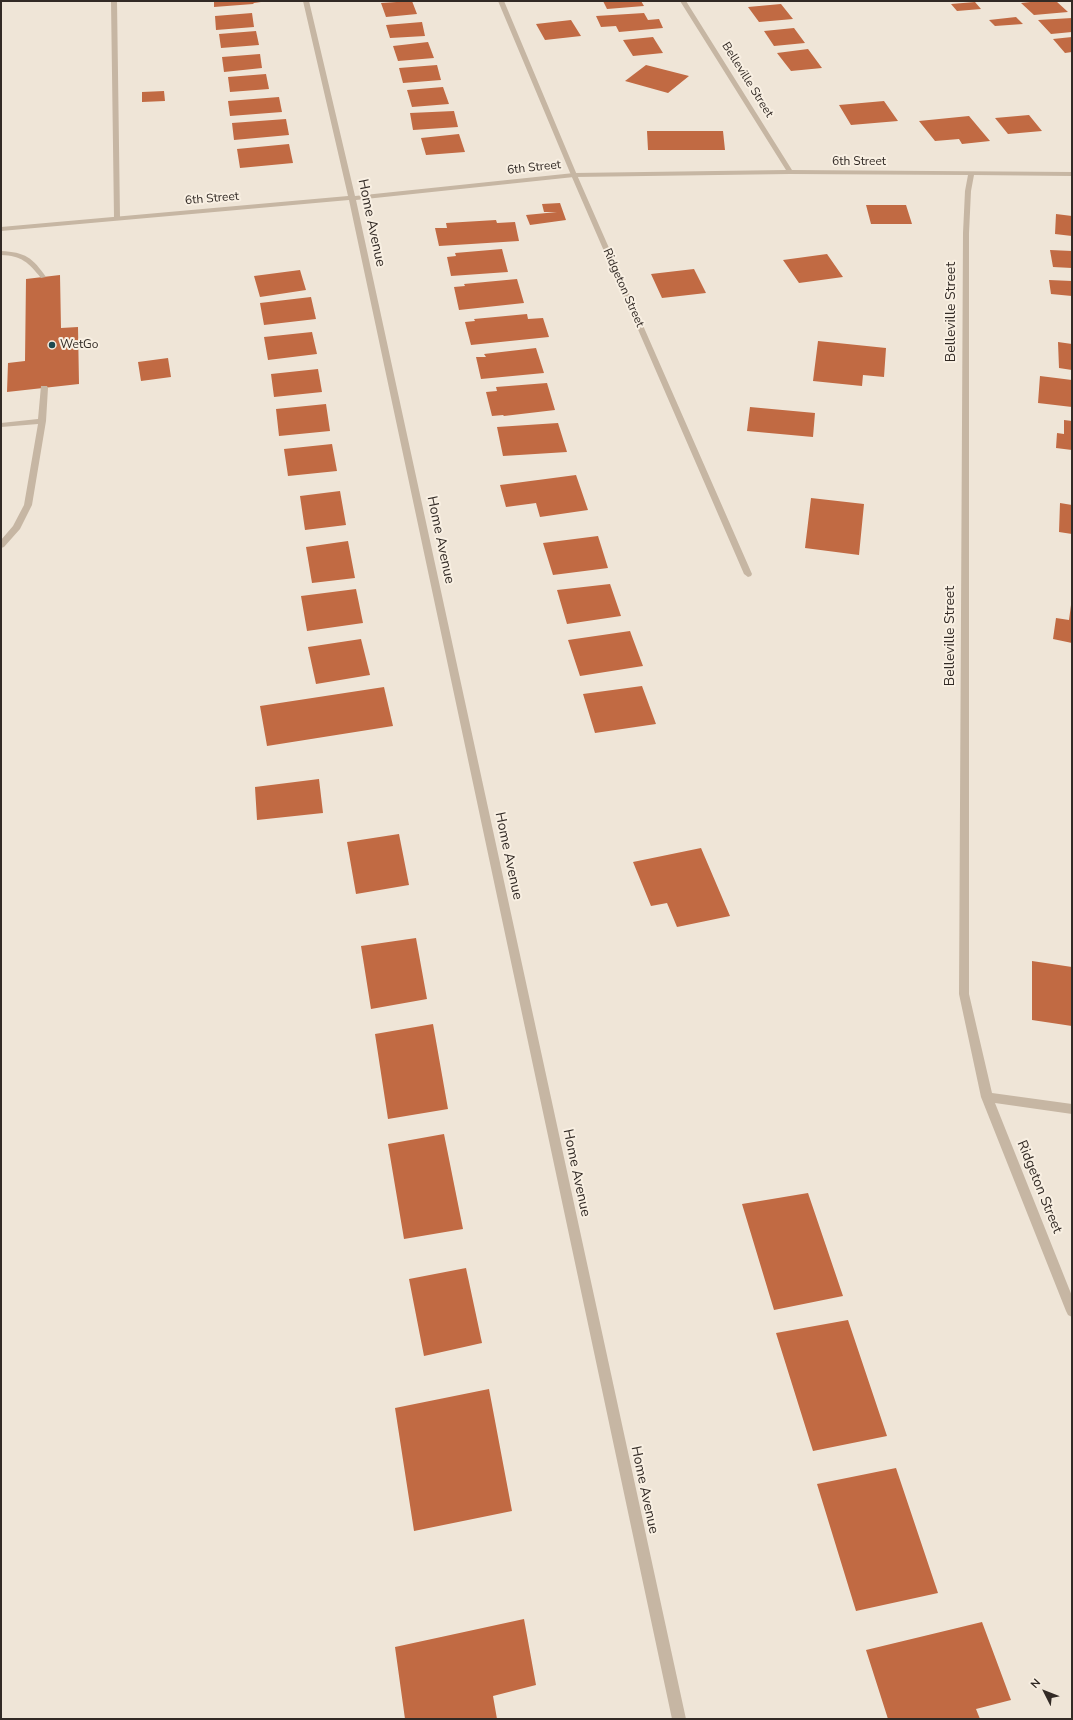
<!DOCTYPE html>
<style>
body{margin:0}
#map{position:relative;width:1073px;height:1720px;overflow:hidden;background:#efe5d7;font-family:"Nunito Sans",sans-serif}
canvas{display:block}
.frame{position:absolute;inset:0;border:2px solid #322a25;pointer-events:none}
.north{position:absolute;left:1025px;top:1672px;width:40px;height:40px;-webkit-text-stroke:3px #f8efe2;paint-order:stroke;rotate:312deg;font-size:11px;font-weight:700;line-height:16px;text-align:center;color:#322a25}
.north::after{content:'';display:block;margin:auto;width:14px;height:18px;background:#322a25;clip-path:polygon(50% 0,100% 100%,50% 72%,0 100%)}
</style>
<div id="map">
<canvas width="1073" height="1720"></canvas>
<div class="frame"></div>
<div class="north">N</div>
</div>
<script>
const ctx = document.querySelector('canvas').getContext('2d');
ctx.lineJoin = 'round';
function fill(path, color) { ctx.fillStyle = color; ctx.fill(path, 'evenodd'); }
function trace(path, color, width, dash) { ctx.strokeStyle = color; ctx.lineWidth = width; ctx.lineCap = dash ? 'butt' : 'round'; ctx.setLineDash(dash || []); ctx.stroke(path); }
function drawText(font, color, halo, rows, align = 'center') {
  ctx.font = font + ' "Nunito Sans",sans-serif'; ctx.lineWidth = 4; ctx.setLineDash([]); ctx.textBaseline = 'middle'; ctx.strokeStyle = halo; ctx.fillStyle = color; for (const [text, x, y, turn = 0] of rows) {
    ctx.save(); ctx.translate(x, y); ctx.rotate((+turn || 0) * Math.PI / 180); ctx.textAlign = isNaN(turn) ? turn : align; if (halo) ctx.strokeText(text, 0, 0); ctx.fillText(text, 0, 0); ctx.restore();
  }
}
const building = new Path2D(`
 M214,1H261V2L254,3L253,4L214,7Z
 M412,1L417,14L386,17L381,3Z
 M603,1H641L644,6L607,9Z
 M1040,1H1056L1068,12L1034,15L1021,3Z
 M975,2L981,9L957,11L951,4Z
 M781,4L793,19L759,22L748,7Z
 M252,13L254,27L216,30L215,16Z
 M644,13L648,20L659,19L663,28L619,32L616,26L601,27L596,16Z
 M1016,17L1023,24L995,26L989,20Z
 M1072,18V32L1051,34L1038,20Z
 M571,20L581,36L545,40L536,24Z
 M422,22L425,36L390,38L386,25Z
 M794,28L805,43L774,46L764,31Z
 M256,31L259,45L221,48L219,34Z
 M653,37L663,53L633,56L623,40Z
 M1072,37V52L1065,53L1053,39Z
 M428,42L434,58L398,61L393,46Z
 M808,49L822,68L791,71L777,53Z
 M260,54L262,68L224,72L222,57Z
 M437,65L441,80L403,83L399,68Z
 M646,65L689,76L668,93L625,81Z
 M266,74L269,89L230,92L228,77Z
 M443,87L449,104L412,107L407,90Z
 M164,91L165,101L142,102V92Z
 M279,97L282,112L230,116L228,101Z
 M884,101L898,121L851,125L839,105Z
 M454,111L458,127L413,130L410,113Z
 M1029,115L1042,131L1008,134L995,118Z
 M969,116L990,141L962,144L959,139L935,141L919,121Z
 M286,119L289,135L234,140L232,123Z
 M647,131H723L725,150H648Z
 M459,134L465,152L426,155L421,138Z
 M289,144L293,163L240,168L237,149Z
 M560,203L566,220L530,225L526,215L557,212H544L542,204Z
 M866,205H906L912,224H871Z
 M1056,214L1072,216V236L1055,234Z
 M496,220L497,223L515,222L519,241L439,246L435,228H447L446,223Z
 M502,249L508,272L451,276L447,257L456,256L455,253Z
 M1050,250L1072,251V268L1053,267Z
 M827,254L843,277L799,283L783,260Z
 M694,269L706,293L662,298L651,274Z
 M300,270L306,290L260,297L254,276Z
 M60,275L61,328L78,327L79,384L7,392L8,363L25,361L26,279Z
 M517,279L524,303L459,310L454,287L465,286L464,284Z
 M1049,280L1072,281V296L1051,294Z
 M311,297L316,319L264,325L260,303Z
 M527,314L528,319L543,318L549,337L471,345L465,322L475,321L474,319Z
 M312,332L317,354L268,360L264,337Z
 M818,341L886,348L884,377L863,375L862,386L813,381Z
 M1058,342L1072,344V370L1059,368Z
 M536,348L544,373L481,379L476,357H486L484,354Z
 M168,358L171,377L141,381L138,362Z
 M318,369L322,392L274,397L271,374Z
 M1040,376L1072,380V407L1038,403Z
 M547,383L555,410L504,416L503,415L492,416L486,392L497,391L496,387Z
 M326,404L330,431L279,436L276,409Z
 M750,407L815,413L813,437L747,431Z
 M1064,420L1072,421V450L1056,448L1057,433L1064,434Z
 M558,423L567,452L503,456L497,427Z
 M332,444L337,471L288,476L284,449Z
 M576,475L588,510L540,517L536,503L506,507L500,485Z
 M340,491L346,525L305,530L300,496Z
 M811,498L864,504L859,555L805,548Z
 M1060,503L1072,505V534L1059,532Z
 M598,536L608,568L553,575L543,543Z
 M348,541L355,578L312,583L306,547Z
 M610,584L621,616L567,624L557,590Z
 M356,589L363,623L307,631L301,596Z
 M1071,605L1072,643L1053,639L1056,618L1069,620Z
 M630,631L643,666L580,676L568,640Z
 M361,639L370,675L316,684L308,647Z
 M642,686L656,724L595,733L583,694Z
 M384,687L393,726L267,746L260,706Z
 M319,779L323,813L257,820L255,787Z
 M399,834L409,885L356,894L347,842Z
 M701,848L730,916L677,927L667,903L651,906L633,862Z
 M416,938L427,999L371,1009L361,946Z
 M1032,961L1072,967V1026L1032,1020Z
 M433,1024L448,1109L388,1119L375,1034Z
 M444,1134L463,1229L404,1239L388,1144Z
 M808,1193L843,1296L774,1310L742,1204Z
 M466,1268L482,1343L424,1356L409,1279Z
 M848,1320L887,1436L813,1451L776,1333Z
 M489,1389L512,1511L414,1531L395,1408Z
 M896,1468L938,1593L856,1611L817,1484Z
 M524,1619L536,1685L493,1696L497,1719H405L395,1647Z
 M982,1622L1011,1700L976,1709L980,1719H888L866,1650Z`);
const service = new Path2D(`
 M111,1H117L120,218L117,220L114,218Z
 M498,1H504L577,175L752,574L751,576L748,577L744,574L571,175Z
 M1,251C25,252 33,258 46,277L41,278C28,262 22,256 1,255Z
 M41,386H47L48,388L46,421L32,505L20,529L4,547L1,548V540L13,526L24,505L38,424L1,427V423L38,419Z`);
const minor = new Path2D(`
 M303,1H309L355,196L574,173L786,170L680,1H686L792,170L1072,172V176L974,175L971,191L969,233V994L992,1093L1072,1104V1114L995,1103L1072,1296V1317L1068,1315L1066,1311L981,1097L959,994L963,233L965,191L968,175L790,174L574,177L356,200L686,1719H672L349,200L1,231V227L348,196Z`);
const markers = [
 [52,345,4,"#1d4a51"]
];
const farStreetnames = [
 ["Belleville Street",747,80,58],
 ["6th Street",859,162],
 ["6th Street",534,168,-6],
 ["6th Street",212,199,-5],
 ["Ridgeton Street",623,288,66]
];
const farPoinames = [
 ["WetGo",60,345]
];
const streetNames = [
 ["Home Avenue",371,223,78],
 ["Belleville Street",952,312,-90],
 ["Home Avenue",440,540,78],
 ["Belleville Street",951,636,-90],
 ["Home Avenue",508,856,78],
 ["Home Avenue",576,1173,78],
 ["Ridgeton Street",1039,1187,68],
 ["Home Avenue",644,1490,78]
];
fill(building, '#c16a43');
fill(service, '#c6b6a3');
fill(minor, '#c6b6a3');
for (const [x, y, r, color] of markers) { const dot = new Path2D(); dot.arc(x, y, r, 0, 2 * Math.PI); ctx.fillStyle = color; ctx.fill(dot); trace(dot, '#f8efe2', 1.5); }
drawText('12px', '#322a25', '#f8efe2', farStreetnames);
drawText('12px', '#322a25', '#f8efe2', farPoinames, 'left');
drawText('14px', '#322a25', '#f8efe2', streetNames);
</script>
